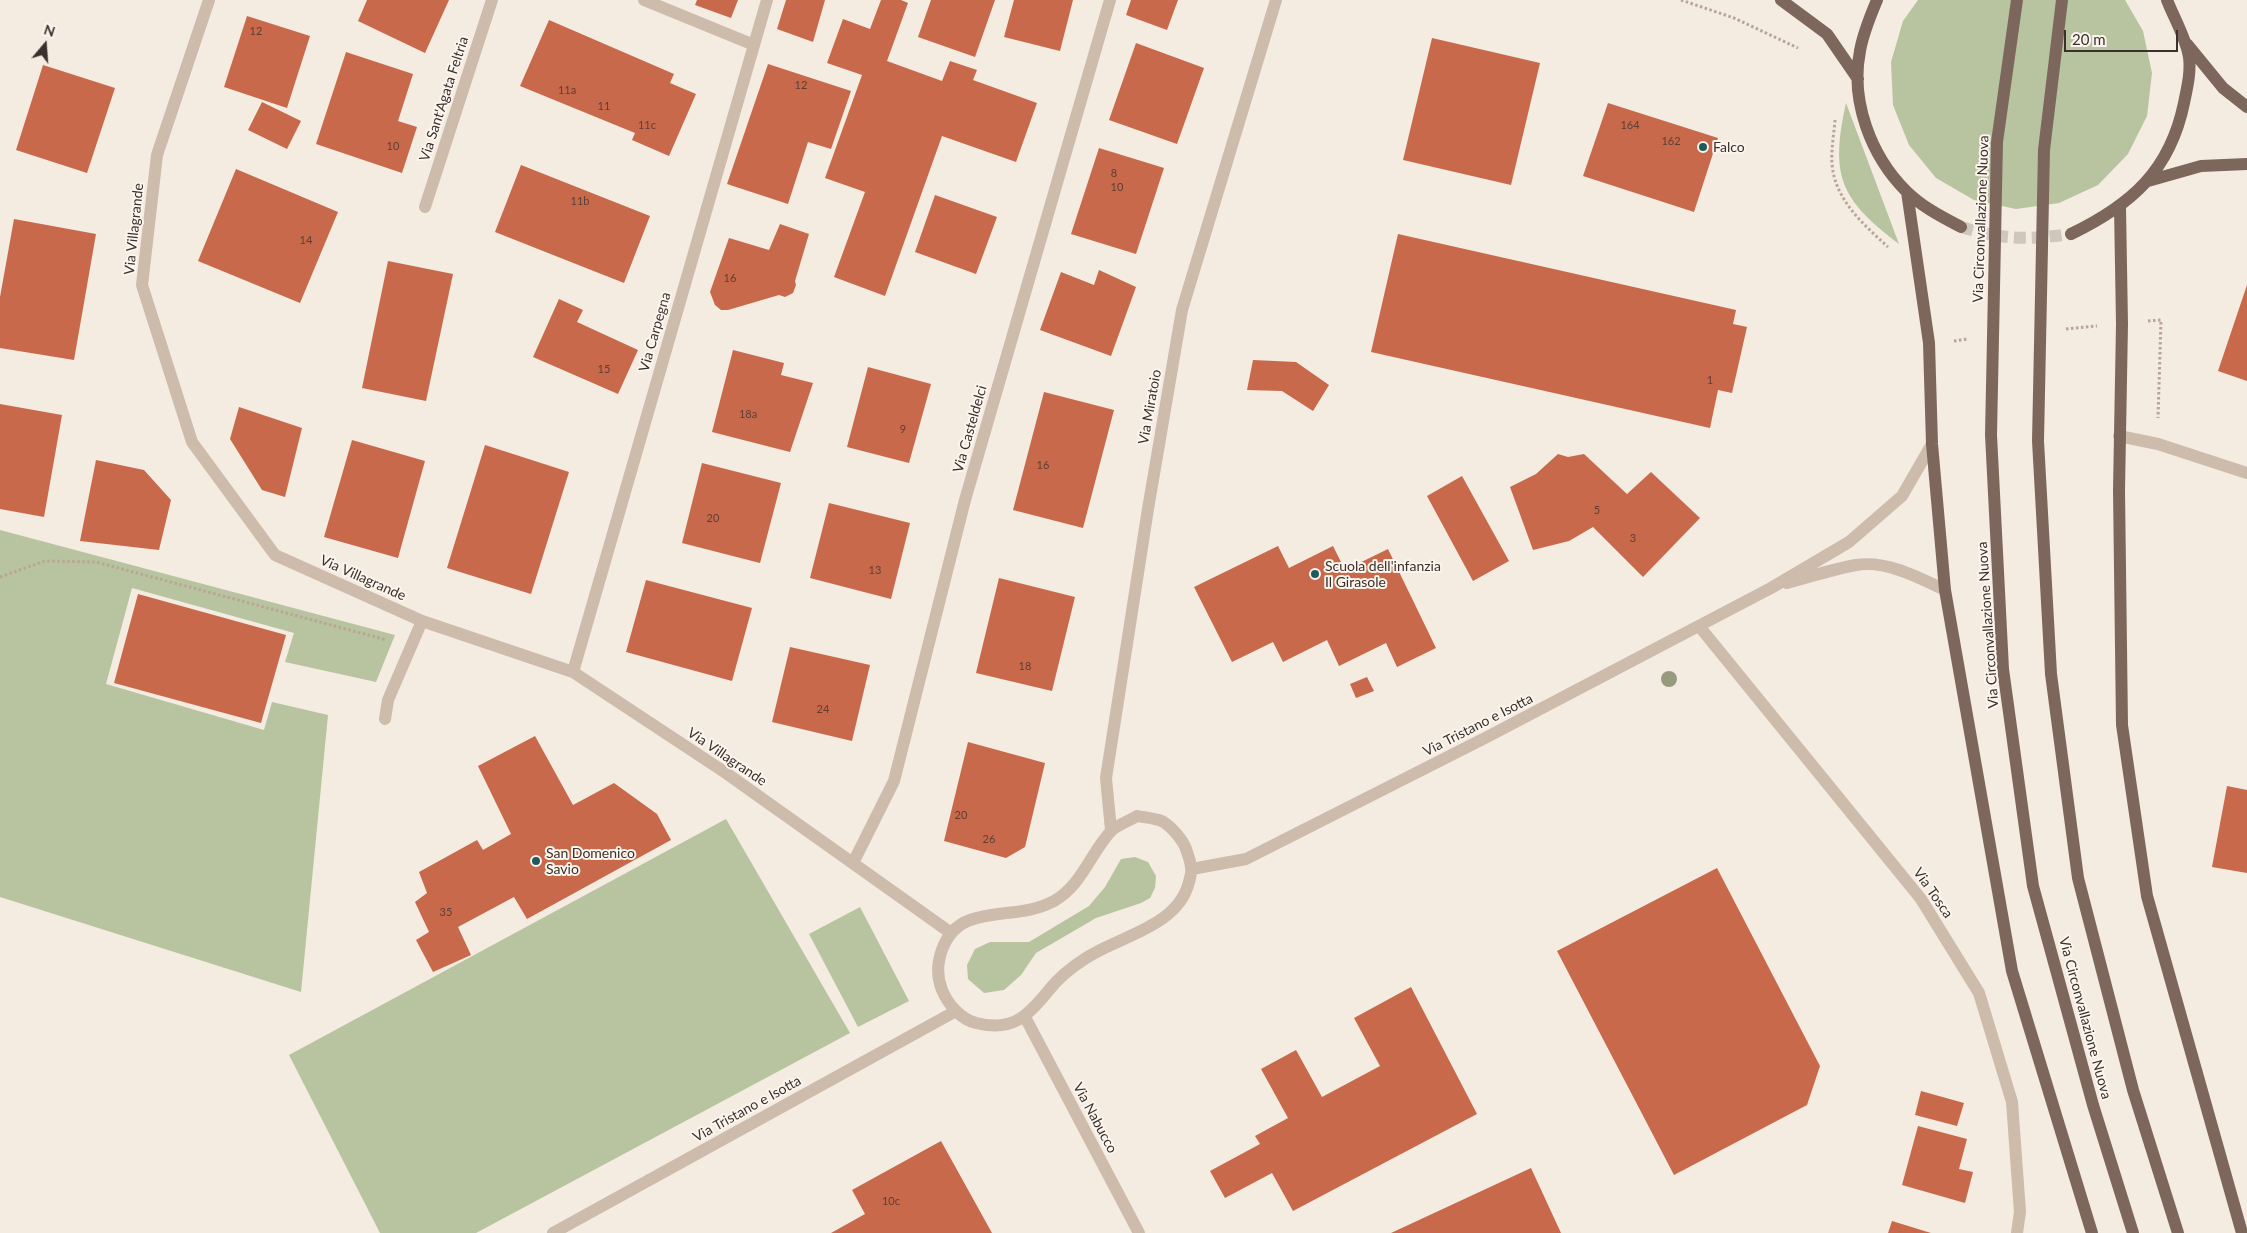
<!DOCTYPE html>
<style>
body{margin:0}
#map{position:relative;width:2247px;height:1233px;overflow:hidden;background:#f4ebe1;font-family:Lato,sans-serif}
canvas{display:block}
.north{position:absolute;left:20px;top:20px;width:50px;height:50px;-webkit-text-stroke:4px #fbf5ee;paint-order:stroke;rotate:18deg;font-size:14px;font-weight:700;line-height:20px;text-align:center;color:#3b302b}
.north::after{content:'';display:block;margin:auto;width:18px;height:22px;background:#3b302b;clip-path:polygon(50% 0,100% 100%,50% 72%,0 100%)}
.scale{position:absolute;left:2064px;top:30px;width:114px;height:22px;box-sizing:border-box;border:2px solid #3b302b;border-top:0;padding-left:6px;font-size:15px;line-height:18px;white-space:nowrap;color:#3b302b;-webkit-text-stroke:4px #fbf5ee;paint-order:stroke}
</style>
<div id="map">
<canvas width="2247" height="1233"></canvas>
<div class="north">N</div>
<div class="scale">20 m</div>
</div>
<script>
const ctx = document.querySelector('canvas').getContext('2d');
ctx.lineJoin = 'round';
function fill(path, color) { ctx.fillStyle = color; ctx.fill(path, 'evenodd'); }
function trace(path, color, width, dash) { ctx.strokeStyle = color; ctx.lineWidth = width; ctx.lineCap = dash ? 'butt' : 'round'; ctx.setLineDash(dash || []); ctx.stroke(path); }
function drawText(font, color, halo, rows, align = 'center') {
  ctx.font = font + ' Lato,sans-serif'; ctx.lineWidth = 4; ctx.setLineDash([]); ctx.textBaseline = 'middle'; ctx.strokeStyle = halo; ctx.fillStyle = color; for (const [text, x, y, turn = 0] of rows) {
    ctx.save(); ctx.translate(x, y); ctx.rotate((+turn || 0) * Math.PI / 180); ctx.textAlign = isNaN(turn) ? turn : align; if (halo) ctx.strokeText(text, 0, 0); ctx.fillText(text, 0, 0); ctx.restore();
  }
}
const green = new Path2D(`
 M1918,0H2125L2143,31L2152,73L2147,116L2128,154L2098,185L2059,203L2016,209L1974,200L1936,178L1909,145L1893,105L1891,62L1903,21Z
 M1846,103L1899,244C1840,199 1830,176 1846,103Z
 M0,530L395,635L376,682L285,662L294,633L132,588L106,684L264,730L272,702L328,715L301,992L0,897Z
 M726,819L850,1033L476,1233H380L289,1055Z
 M1135,857L1148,862L1156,876L1155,888L1150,898L1141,903L1096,918L1036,953L1021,975L1004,990L984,993L968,979L967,965L975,949L990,942H1029L1089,906L1105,887L1121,859Z
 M860,907L909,1001L858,1027L809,934Z`);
const building = new Path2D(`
 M367,0H449L425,53L358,21Z
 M697,0H738L731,18L695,5Z
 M786,0H825L813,42L777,29Z
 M881,0H901L908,3L887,61L942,81L950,61L977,70L973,80L1037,103L1016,162L942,136L885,296L834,277L865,192L825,178L862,75L827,63L843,19L870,29Z
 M931,0H995L975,57L918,37Z
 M1014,0H1073L1060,51L1004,37Z
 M1131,0H1178L1167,30L1126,15Z
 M247,16L310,36L287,108L224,87Z
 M549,20L674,74L670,83L696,94L669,156L632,140L635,133L520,86Z
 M1432,38L1540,63L1511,185L1403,160Z
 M1136,43L1204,68L1177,144L1109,120Z
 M346,52L413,74L398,121L417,127L402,173L316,144Z
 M768,64L851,91L831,149L808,142L788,204L727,184Z
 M43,65L115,88L87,173L16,150Z
 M262,102L301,121L287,149L248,130Z
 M1608,103L1718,138L1694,212L1583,176Z
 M1099,148L1164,168L1136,254L1071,234Z
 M521,165L650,216L624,283L495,232Z
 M236,169L338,212L300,303L198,261Z
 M935,195L997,217L976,274L915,252Z
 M14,219L96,234L74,360L0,348V297Z
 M780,224L809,234L795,281L796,285L793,293L785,297L779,295L728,310H721L715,305L710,292L729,238L769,250Z
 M1398,234L1736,310L1733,324L1747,327L1732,393L1718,390L1710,428L1371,352Z
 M388,261L453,274L426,401L362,388Z
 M1099,270L1136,287L1111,356L1040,330L1061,272L1094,285Z
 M2247,285V381L2218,371Z
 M559,299L583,310L577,322L638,350L618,394L533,357Z
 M733,350L784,363L781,375L813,383L790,452L712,432Z
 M1253,360L1296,362L1329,385L1313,411L1282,391L1247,390Z
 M868,367L931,384L909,463L847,447Z
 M1044,392L1114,410L1083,528L1013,510Z
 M0,404L62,415L44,517L0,509Z
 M239,407L302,428L285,497L262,490L230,439Z
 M352,440L425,461L398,558L324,537Z
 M485,445L569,472L531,594L447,568Z
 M1558,454L1568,457L1584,454L1627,494L1651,472L1700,518L1643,577L1593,527L1569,541L1533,550L1510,487L1536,474Z
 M96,460L144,470L171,500L159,550L80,541Z
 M702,463L781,483L760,563L682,543Z
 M1462,476L1509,561L1473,581L1427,496Z
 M829,503L910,523L891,599L810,578Z
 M1278,546L1289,568L1333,546L1345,570L1388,549L1436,648L1397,667L1386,643L1339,666L1327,640L1283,662L1273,642L1232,662L1194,587Z
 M999,578L1075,597L1052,691L976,673Z
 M646,580L752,608L732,681L626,652Z
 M138,594L286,635L261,723L114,683Z
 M790,647L870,665L852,741L772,722Z
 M1367,677L1374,691L1356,698L1350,684Z
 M535,736L573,805L614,783L657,814L671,840L527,919L514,897L458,927L471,955L433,972L416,940L429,932L415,902L427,893L419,872L477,840L483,850L511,834L478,766Z
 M968,742L1045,763L1025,847L1006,858L944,841Z
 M2227,786L2247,790V873L2212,867Z
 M1717,868L1820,1066L1807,1105L1674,1175L1557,951Z
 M1411,987L1477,1114L1293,1211L1272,1173L1225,1198L1210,1171L1260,1144L1255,1136L1288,1118L1261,1069L1296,1050L1322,1097L1380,1066L1354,1018Z
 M1921,1091L1964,1103L1957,1126L1915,1115Z
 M1918,1126L1967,1139L1959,1169L1973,1172L1965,1203L1902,1185Z
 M941,1141L992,1233H831L865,1214L852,1190Z
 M1531,1168L1561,1233H1391Z
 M1892,1221L1931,1233H1888Z`);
const majorTunnel = new Path2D(`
 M1961,227C2005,240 2026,240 2071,234`);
const path = new Path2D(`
 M1681,0L1734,18L1798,48
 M1835,120C1834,134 1831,149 1832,163C1834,199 1863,224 1888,247
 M2148,321L2161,320L2158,418
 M2066,329L2097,326
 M1954,341L1968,339
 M0,577L45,561L96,562L387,640`);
const minor = new Path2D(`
 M209,0L157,155L142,285L192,442L275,555L422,621L573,672L726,773L951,933
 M644,0L754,45
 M425,207L492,0
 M2119,436L2158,444L2247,473
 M1787,583C1810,577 1833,569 1856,565C1886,560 1918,577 1945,590
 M1699,626L1921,899L1979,993L2012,1102L2020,1212L2017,1233
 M573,672L767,0
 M385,719L388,700L422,621
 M1137,816C1144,817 1152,818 1159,820C1169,823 1183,840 1186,849C1188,855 1191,862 1191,868C1192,872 1190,878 1189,882C1178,927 1119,936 1086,958C1072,967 1059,977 1049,990C1027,1017 1012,1032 976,1023C960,1019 948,1004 942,990C932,965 943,930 970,920C997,910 1026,916 1054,901C1082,885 1090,854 1111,831C1117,825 1129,821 1137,816Z
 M1111,830L1106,778L1148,509L1182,310L1276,0
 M853,863L894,781L965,500L1110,0
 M1192,869L1246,859L1487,737L1771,588L1849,542L1902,496L1932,444
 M1025,1017L1139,1233
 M553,1233L956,1011`);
const major = new Path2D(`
 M1781,0L1827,34L1858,79
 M1877,0C1870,17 1863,33 1860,51C1850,101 1871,156 1906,191C1922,207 1942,217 1961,227
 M2187,44L2223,88L2247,107
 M2148,181L2201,166L2247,164
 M1907,192L1929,343L1932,444L1945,590L2012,971L2092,1233
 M2120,207L2122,324L2119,490L2122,725L2147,896L2242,1233
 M2071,234C2131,205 2170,171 2184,103C2187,88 2191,73 2189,57C2186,38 2174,18 2167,0`);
const majorBridge = new Path2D(`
 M2017,0L1997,142L1991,435L2003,669L2033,886L2093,1105L2133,1233
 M2062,0L2044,150L2038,441L2051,674L2078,878L2133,1090L2178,1233`);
const trees = [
 [1669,679]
];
const markers = [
 [1703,147,5,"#1f5a5e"],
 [1315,574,5,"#1f5a5e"],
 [536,861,5,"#1f5a5e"]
];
const numberNames = [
 ["12",256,31],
 ["12",801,85],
 ["11a",567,90],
 ["11",604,106],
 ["11c",647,125],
 ["164",1630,125],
 ["162",1671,141],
 ["10",393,146],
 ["8",1114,173],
 ["10",1117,187],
 ["11b",580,201],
 ["14",306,240],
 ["16",730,278],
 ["15",604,369],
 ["1",1710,380],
 ["18a",748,414],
 ["9",903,429],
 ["16",1043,465],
 ["5",1597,510],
 ["20",713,518],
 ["3",1633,538],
 ["13",875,570],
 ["18",1025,666],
 ["24",823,709],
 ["20",961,815],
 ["26",989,839],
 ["35",446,912],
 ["10c",891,1201]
];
const streetNames = [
 ["Via Sant'Agata Feltria",444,99,-72],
 ["Via Circonvallazione Nuova",1981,219,-88],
 ["Via Villagrande",134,229,-84],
 ["Via Carpegna",655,332,-74],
 ["Via Miratoio",1150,407,-80],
 ["Via Casteldelci",970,429,-74],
 ["Via Villagrande",363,578,24],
 ["Via Circonvallazione Nuova",1988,625,-94],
 ["Via Tristano e Isotta",1478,725,-27],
 ["Via Villagrande",727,757,34],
 ["Via Tosca",1933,893,55],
 ["Via Circonvallazione Nuova",2085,1018,75],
 ["Via Tristano e Isotta",747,1109,-29],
 ["Via Nabucco",1095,1118,62]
];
const poiNames = [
 ["Falco",1713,147],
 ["Scuola dell'infanzia",1325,566],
 ["Il Girasole",1325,582],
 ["San Domenico",546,853],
 ["Savio",546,869]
];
fill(green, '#b8c4a0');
fill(building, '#c8694b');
trace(majorTunnel, '#cfc6bd', 12, [12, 6]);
trace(path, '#b9a596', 3, [2.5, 2.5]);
trace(minor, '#cdbbac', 12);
trace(major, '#7d675c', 12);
trace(majorBridge, '#7d675c', 12);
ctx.fillStyle = '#969b7f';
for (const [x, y] of trees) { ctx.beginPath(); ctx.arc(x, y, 8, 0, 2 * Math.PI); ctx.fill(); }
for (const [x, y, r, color] of markers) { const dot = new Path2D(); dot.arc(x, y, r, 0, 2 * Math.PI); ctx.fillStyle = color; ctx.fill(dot); trace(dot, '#fbf5ee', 2); }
drawText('11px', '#5e3e33', null, numberNames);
drawText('14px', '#3b302b', '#fbf5ee', streetNames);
drawText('14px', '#3b302b', '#fbf5ee', poiNames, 'left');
</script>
